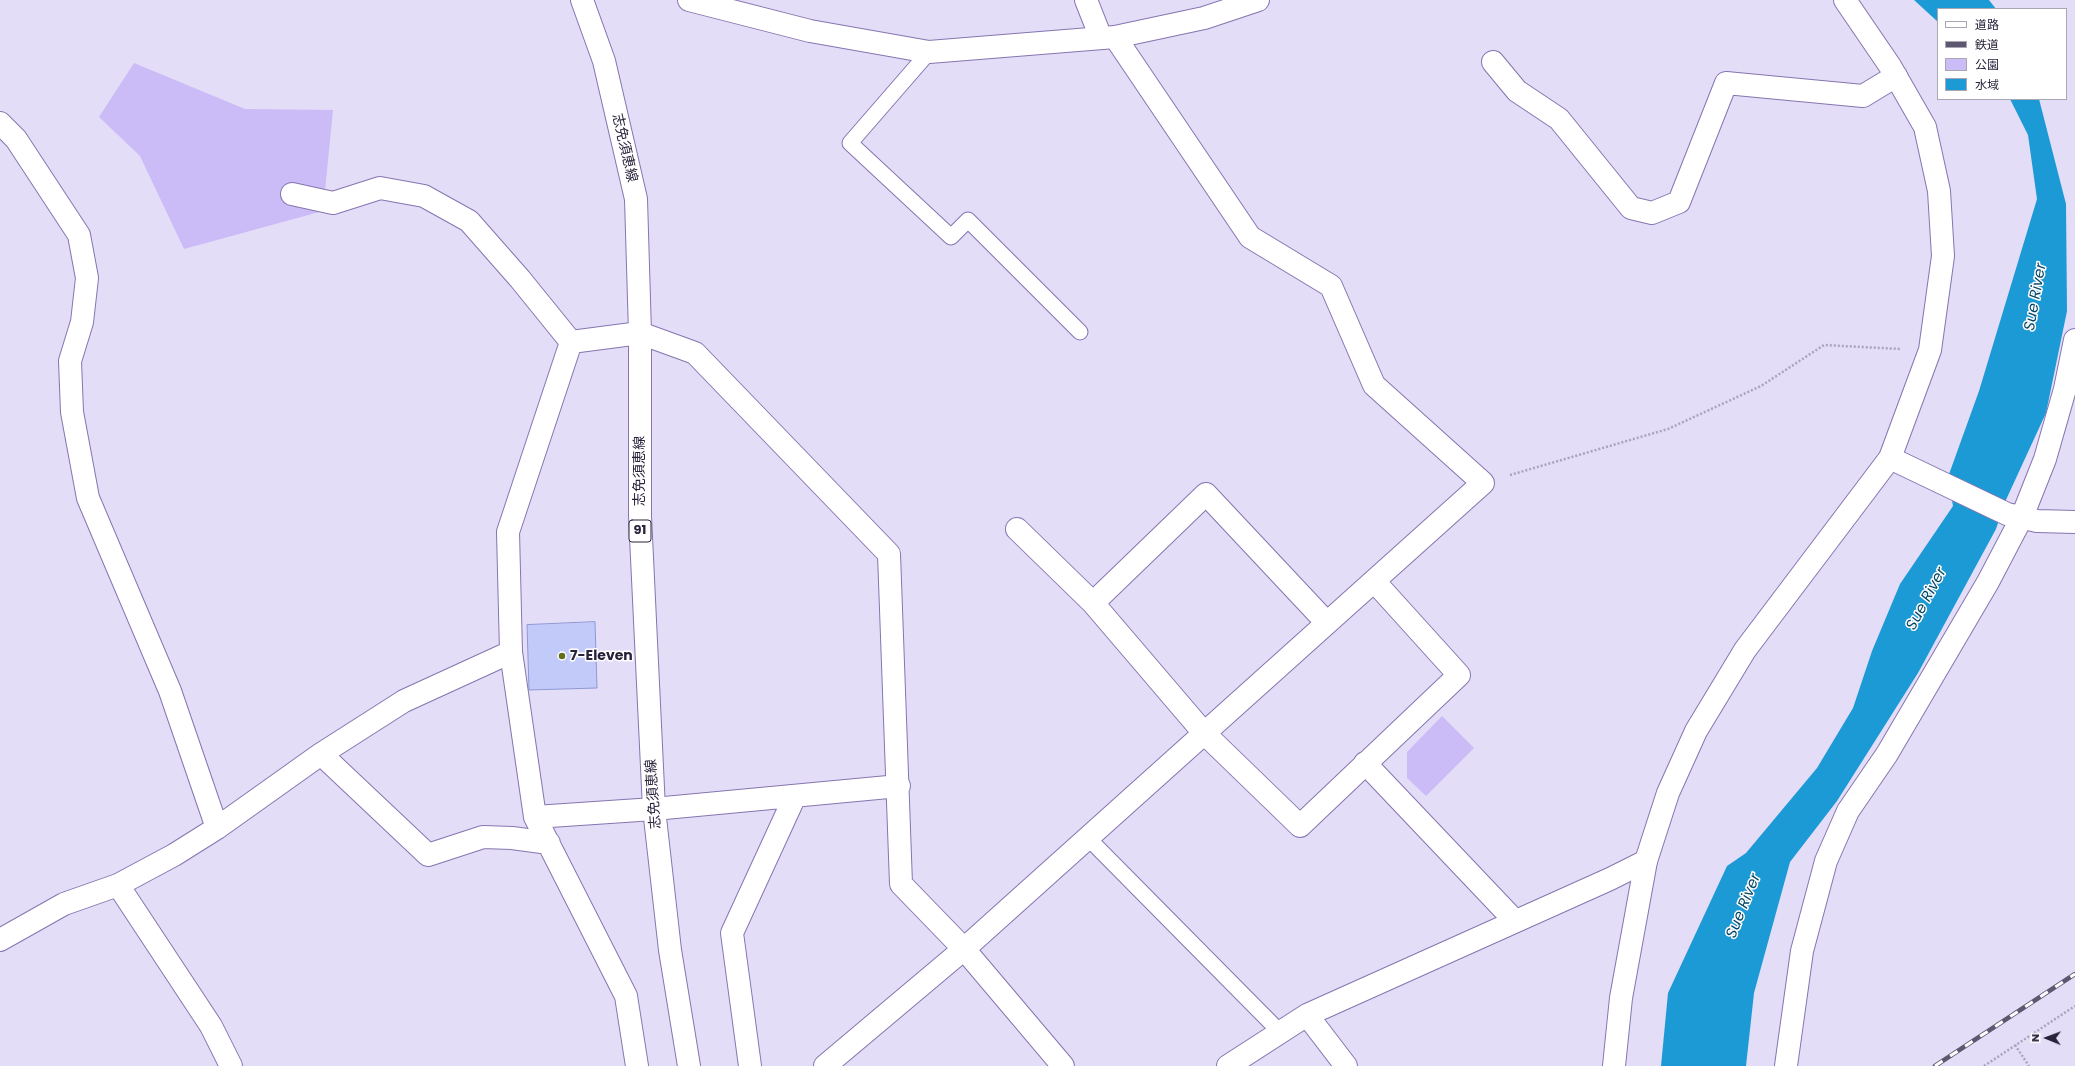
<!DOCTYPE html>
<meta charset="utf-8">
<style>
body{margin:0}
#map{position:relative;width:2075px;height:1066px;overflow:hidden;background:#e4ddf7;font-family:Poppins,"Noto Sans JP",sans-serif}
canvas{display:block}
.legend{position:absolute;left:1937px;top:8px;width:130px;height:92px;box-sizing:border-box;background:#fff;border:1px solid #a9a7b1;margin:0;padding:5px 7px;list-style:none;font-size:12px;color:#29223b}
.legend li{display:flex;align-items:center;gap:8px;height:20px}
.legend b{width:20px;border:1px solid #a9a7b1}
.north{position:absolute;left:2027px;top:1018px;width:40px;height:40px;-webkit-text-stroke:3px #fff;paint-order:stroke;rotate:271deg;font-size:11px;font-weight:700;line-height:16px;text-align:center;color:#29223b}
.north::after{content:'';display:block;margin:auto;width:14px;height:18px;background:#29223b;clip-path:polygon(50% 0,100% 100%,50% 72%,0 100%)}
</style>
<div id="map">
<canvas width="2075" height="1066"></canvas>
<ul class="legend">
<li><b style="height:5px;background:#fff"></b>道路</li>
<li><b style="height:5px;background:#5e5770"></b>鉄道</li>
<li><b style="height:11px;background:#cbbbf7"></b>公園</li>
<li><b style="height:11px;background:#1c9ad6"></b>水域</li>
</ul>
<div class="north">N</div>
</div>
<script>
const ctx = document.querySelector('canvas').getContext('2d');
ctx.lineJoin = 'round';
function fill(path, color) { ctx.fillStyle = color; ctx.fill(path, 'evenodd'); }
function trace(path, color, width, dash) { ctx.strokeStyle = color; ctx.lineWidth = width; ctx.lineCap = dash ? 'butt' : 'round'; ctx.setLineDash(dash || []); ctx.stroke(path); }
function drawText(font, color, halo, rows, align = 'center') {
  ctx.font = font + ' Poppins,"Noto Sans JP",sans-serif'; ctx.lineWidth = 3; ctx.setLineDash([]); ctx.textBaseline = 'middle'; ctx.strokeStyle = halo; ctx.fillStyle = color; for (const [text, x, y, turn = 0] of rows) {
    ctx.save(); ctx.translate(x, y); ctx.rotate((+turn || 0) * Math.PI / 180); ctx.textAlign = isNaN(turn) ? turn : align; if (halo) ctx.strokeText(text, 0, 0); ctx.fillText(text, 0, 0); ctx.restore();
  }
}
const green = new Path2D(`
 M134,63L245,109L333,110L323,211L184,249L140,156L99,117Z
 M1442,716L1474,748L1426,796L1407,778V752Z`);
const water = new Path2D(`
 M1914,0H1989L1996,9H1938V22Z
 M2010,99H2039L2066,204L2067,311L2046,413L2005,502L1996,529L1918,673L1837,801L1790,862L1754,993L1746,1066H1661L1668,993L1727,866L1746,853L1817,768L1853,708L1872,651L1900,584L1953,506L1948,477L1979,391L2037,199L2028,135Z`);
const building = new Path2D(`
 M595,622L597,688L529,690L527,625Z`);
const path = new Path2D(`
 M1510,475L1668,429L1761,386L1824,345L1901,349
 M2015,1045L2029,1066
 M1984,1066L2075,1006`);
const lane = new Path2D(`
 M929,52L850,143L951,237L968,220L1080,332
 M1088,838L1280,1032`);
const street = new Path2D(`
 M1086,0L1101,38
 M1493,62L1517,91L1559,119L1631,208L1652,213L1679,202L1726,83L1863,96L1896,76
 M0,123L16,139L79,235L87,278L82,322L70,361L72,412L88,498L170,691L217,828
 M292,194L333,203L380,188L424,196L469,221L520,279L571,342
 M1890,458L2007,514L2037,521L2075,522
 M1017,529L1093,603L1204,733L1300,826L1459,675L1374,581
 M1093,603L1206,494L1327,623
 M321,754L428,855L483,837L512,838L549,843
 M1365,763L1515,921
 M535,817L654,809L899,786
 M118,885L211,1026L231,1066
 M0,940L64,904L118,885L174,855L217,828L321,754L404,701L511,652
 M1307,1015L1346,1066
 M637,1066L626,996L535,817L511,652L508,532L571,342L640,333L695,353L889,554L901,884L964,949L1063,1066
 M750,1066L732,933L795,796
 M825,1066L964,949L1483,483L1374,385L1331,286L1250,237L1115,37
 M1228,1066L1307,1015L1610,879L1646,861
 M1786,1066L1802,951L1826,861L1848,811L1887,754L1988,582L2022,517L2045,459L2065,389L2075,340`);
const secondary = new Path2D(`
 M689,0L810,31L929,52L1115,37L1204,18L1258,0
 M1614,1066L1621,998L1646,861L1668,793L1696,731L1745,650L1890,458L1930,350L1943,256L1939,191L1925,127L1890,66L1845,0`);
const primary = new Path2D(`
 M582,0L604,61L636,199L640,333V516L654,809L670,950L689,1066`);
const rail = new Path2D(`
 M1935,1066L2075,974`);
const markers = [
 [562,656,4,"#636e17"]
];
const shields = [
 [640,531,22]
];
const shieldNames = [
 ["91",640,531]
];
const streetNames = [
 ["志免須恵線",624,148,77],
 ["志免須恵線",640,471,-90],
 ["志免須恵線",654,794,-94]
];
const poiNames = [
 ["7-Eleven",570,656]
];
const waterNames = [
 ["Sue River",2036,297,-80],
 ["Sue River",1927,599,-62],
 ["Sue River",1744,906,-68]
];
fill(green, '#cbbbf7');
fill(water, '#1c9ad6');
fill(building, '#c1caf9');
trace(building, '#8f98d5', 1);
trace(lane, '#8675b0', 17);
trace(street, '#8675b0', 24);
trace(secondary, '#8675b0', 24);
trace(primary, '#8675b0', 24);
trace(path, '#aaa3bd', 2.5, [2, 2]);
trace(lane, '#fff', 15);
trace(street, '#fff', 22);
trace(secondary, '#fff', 22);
trace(primary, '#fff', 22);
trace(rail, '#5e5770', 4.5);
trace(rail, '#fff', 3, [9]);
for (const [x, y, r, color] of markers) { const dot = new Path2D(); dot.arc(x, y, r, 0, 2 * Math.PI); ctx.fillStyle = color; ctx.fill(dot); trace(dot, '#fff', 1.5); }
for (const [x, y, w] of shields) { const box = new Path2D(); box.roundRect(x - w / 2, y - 11, w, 22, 3); ctx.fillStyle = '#fff'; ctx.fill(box); trace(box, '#29223b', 1); }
drawText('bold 13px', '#29223b', null, shieldNames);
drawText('14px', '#29223b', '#fff', streetNames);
drawText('bold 14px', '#29223b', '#fff', poiNames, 'left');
drawText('italic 15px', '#034665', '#fff', waterNames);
</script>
